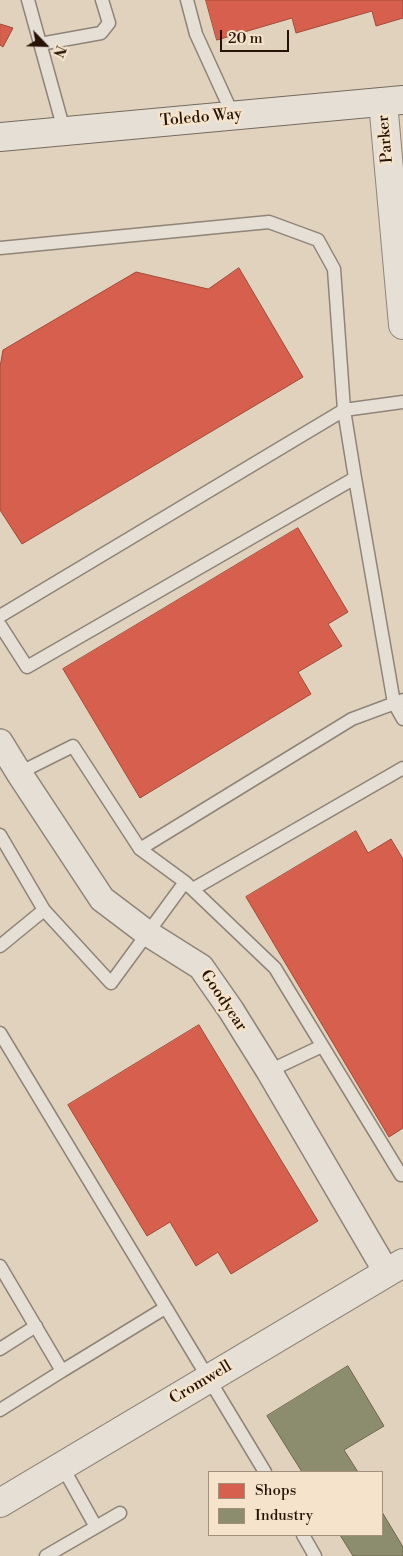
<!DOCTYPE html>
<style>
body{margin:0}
#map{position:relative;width:403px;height:1556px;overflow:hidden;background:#e1d2be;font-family:"Libre Bodoni",serif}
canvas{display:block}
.legend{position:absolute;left:208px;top:1471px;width:175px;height:65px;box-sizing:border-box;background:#f5e4cb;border:1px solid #a3907c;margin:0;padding:6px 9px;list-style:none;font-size:15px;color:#271306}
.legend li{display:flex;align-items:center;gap:10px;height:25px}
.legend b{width:25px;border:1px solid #a3907c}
.north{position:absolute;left:20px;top:20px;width:50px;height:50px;-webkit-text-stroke:4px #f5e4cb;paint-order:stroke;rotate:114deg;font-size:14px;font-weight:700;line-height:20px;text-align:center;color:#271306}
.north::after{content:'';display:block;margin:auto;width:18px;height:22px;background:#271306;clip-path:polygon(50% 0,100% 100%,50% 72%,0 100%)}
.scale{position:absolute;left:220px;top:30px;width:69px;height:22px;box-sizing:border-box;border:2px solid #271306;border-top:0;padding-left:6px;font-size:15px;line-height:18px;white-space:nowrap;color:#271306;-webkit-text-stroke:4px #f5e4cb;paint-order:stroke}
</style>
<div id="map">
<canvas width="403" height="1556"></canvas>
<ul class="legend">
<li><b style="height:14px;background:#d6604d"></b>Shops</li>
<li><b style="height:14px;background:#8c8c6e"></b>Industry</li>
</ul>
<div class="north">N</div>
<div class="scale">20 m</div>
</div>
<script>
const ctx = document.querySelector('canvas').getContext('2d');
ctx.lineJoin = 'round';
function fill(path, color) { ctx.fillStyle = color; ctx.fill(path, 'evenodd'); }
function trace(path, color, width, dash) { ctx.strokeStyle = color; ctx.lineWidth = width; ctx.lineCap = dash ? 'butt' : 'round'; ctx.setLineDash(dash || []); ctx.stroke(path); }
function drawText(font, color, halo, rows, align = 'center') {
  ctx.font = font + ' "Libre Bodoni",serif'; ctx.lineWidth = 5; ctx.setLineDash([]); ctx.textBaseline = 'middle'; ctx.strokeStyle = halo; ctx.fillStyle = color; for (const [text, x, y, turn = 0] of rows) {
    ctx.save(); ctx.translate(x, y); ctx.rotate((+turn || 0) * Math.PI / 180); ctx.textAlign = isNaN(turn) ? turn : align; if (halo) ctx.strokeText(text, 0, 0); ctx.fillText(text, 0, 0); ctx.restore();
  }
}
const shops = new Path2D(`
 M206,0H403V18L376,26L372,11L296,33L292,18L217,40Z
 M0,24L13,28L3,47L0,45Z
 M239,268L303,377L22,544L0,510V367L3,350L136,272L208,289Z
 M298,528L348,612L328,624L342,646L298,672L311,694L140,798L63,669Z
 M356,831L368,853L391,839L403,859V1128L389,1137L246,897Z
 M199,1025L318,1221L231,1274L218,1252L196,1266L170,1222L147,1236L68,1105Z`);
const industry = new Path2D(`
 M348,1366L384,1426L344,1450L358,1472H302L267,1416Z
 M382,1512L403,1547V1556H353L340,1535H382Z`);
const service = new Path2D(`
 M28,0L64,130
 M187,0L196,34L233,115
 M40,44L101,33L109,23L102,0
 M0,248L269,222L318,240L334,269L344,410L403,402
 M0,616L344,410L355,478L394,703L403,719
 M0,625L27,667L355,478
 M403,700L352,719L140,849L185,882L275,968L401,1175L403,1174
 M19,773L73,746L140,849
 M0,835L44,910
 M193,889L403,768
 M0,946L44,910L111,983L185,882
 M0,1033L265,1472
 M269,1071L322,1046
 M0,1266L62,1371L165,1308
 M0,1349L36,1326
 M0,1410L62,1371
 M96,1527L120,1513
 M303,1535L315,1556
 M46,1556L96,1527L62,1466`);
const minor = new Path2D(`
 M0,742L19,773L102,899L147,933L201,967L231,1010L269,1071L387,1273`);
const tertiary = new Path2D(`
 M383,102L403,325
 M0,1503L403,1263`);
const secondary = new Path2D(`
 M0,137L403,100`);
const streetNames = [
 ["Toledo Way",201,118,-5],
 ["Parker",386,139,-95],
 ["Goodyear",223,1001,56],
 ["Cromwell",201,1383,-31]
];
fill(shops, '#d6604d');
trace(shops, '#a24938', 1);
fill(industry, '#8c8c6e');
trace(industry, '#6e684f', 1);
trace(service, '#8f8477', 15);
trace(minor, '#8f8477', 28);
trace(tertiary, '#8f8477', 30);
trace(secondary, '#756a5f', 30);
trace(service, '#e6dfd5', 12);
trace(minor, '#e6dfd5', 25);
trace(tertiary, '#e6dfd5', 28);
trace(secondary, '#e6dfd5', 28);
drawText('16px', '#271306', '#f5e4cb', streetNames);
</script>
